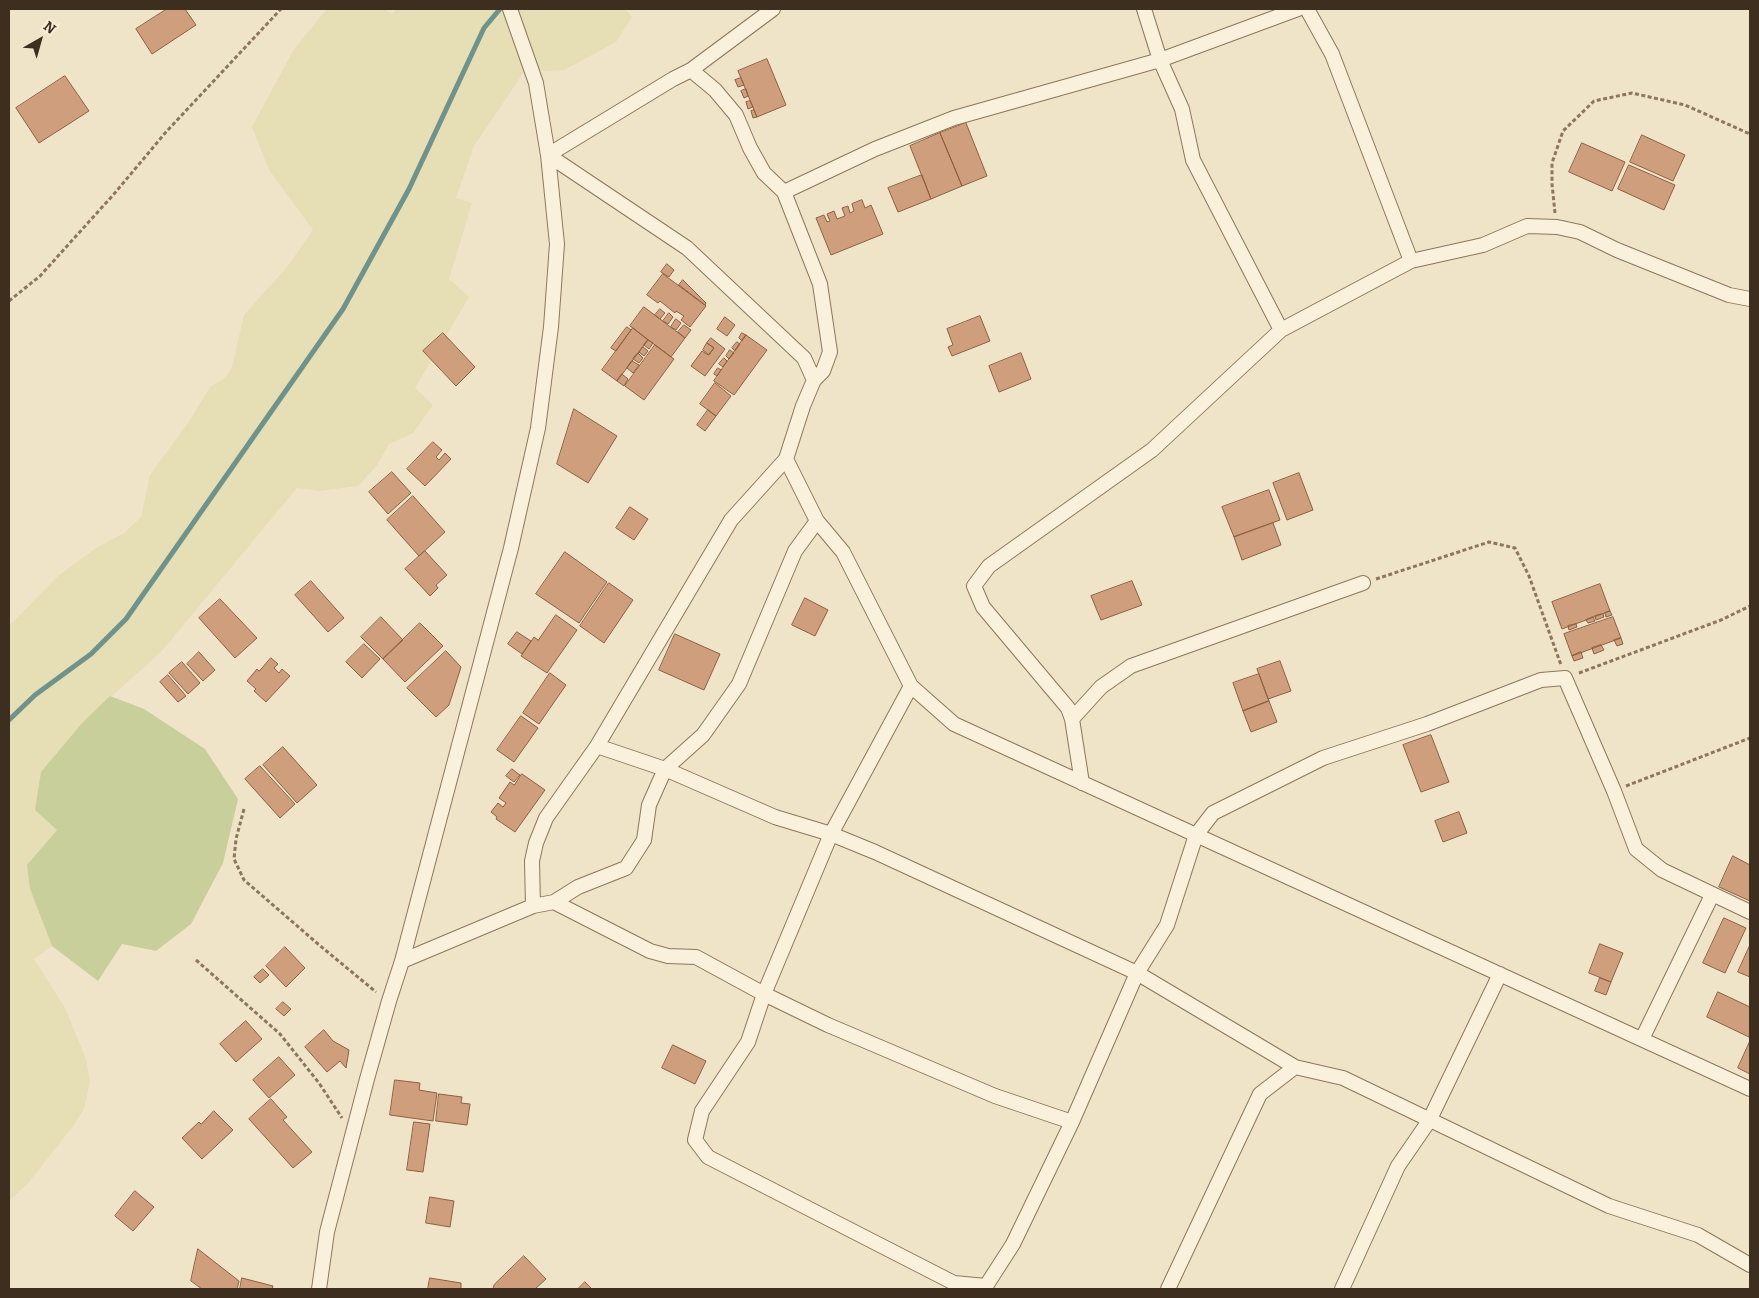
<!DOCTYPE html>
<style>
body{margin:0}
#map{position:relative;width:1759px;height:1298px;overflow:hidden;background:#f0e4c8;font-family:Bitter,serif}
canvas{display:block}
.frame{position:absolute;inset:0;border:10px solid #3d2e20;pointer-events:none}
.north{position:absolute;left:15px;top:15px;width:50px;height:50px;-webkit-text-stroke:4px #f7eed8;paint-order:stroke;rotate:38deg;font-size:14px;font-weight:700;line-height:20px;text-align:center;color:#3d2e20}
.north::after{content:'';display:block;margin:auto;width:18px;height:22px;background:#3d2e20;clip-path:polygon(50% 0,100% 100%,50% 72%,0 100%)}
</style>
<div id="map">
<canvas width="1759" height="1298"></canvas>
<div class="frame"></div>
<div class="north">N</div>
</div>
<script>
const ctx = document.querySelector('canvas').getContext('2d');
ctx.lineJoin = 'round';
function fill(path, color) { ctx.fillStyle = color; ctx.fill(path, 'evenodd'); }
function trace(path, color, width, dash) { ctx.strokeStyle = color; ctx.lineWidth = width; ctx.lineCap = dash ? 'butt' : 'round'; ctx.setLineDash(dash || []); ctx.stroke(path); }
const farmland = new Path2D(`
 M327,9H384L392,14L396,9H625L632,17L616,42L564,70L524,72L474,146L456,198L472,203L449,279L469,297L415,388L433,405L413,433L389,444L378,464L358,486L319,491L297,488L161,652L83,722L57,830L28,865L30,889L52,946L34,959L65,1008L86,1059L90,1082L84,1109L74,1125L29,1182L9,1201V626L58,576L96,548L124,533L141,517L150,475L190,420L210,387L225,378L232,367L244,315L287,267L313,230L269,170L252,127L294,49Z`);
const green = new Path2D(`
 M110,696L144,709L205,749L238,799L223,863L191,924L156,951L122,944L98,981L52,946L30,889L27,865L57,830L35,810L41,772L83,722Z`);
const stream = new Path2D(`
 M9,720L35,695L91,654L126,619L343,309L409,189L484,28L500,9`);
const building = new Path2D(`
 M167,9H185L196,25L152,54L136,29Z
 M767,59L786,105L757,117L738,71Z
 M65,76L89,111L39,143L16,108Z
 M741,78L744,85L738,87L735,80Z
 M746,89L748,96L744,98L741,91Z
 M750,101L753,107L748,109L746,102Z
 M754,110L757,117L753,118L751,111Z
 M966,123L987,176L962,186L940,133Z
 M940,133L962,186L931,199L910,146Z
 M1642,135L1685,155L1673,181L1630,162Z
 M1582,143L1625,162L1612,191L1569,172Z
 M1629,165L1675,185L1664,210L1618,189Z
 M922,175L931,199L898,212L888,188Z
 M862,200L865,208L871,205L883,234L831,255L816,218L824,215L827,222L830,221L827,214L834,211L837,219L845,216L842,208L848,206L850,213L854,211L852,204Z
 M667,264L674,270L669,277L661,272Z
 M663,274L706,306L690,327L681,320L684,316L676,311L675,313L660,301L658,303L647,295Z
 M683,280L706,303L705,305L679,285Z
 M644,307L685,338L671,357L630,326Z
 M660,309L665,313L660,319L655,315Z
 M669,313L673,317L668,324L663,321Z
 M980,316L990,341L952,356L948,347L953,345L947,329Z
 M725,317L735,325L727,336L717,329Z
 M676,319L681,323L676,330L671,327Z
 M684,325L691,330L685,338L678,332Z
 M627,327L631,330L616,351L611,348Z
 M633,328L648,340L617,381L602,370Z
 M443,333L475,367L456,386L423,351Z
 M742,333L746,335L742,341L739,338Z
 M746,335L767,350L734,395L714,381Z
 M711,338L725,349L705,376L691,366L702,351L708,355L714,348L707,343Z
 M648,340L653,343L649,349L644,345Z
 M737,342L740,344L735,351L732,348Z
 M707,343L714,348L709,355L703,350Z
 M655,345L674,359L644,400L625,386Z
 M643,347L648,351L644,356L639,352Z
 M730,350L734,353L729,359L726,356Z
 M638,353L643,358L639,363L633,359Z
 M1021,353L1031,379L999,392L989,366Z
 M724,358L727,361L723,367L719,364Z
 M632,361L639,365L633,373L627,368Z
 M718,368L721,370L717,376L714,374Z
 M622,374L628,379L624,386L617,381Z
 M715,383L731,396L716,416L700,404Z
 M574,409L617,436L588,483L557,464Z
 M708,410L716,416L705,431L697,425Z
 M433,442L442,450L436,457L439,460L445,453L451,459L425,486L407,469Z
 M392,472L411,493L388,514L369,492Z
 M1299,473L1313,510L1287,520L1273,483Z
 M1269,490L1280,520L1234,537L1222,507Z
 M413,496L445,532L419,556L387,520Z
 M630,507L648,519L634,540L616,528Z
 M1273,523L1281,545L1242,560L1234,537Z
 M425,551L447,575L436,585L438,588L430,596L405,569Z
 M565,552L607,582L579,623L536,594Z
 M311,581L344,618L328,632L295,595Z
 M1132,581L1142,605L1101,620L1091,596Z
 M609,583L633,600L604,643L580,626Z
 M1600,584L1610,611L1562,629L1552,602Z
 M805,598L828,610L815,636L792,625Z
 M220,599L257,638L235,658L199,618Z
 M1610,611L1612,615L1606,617L1605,613Z
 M1603,614L1604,617L1596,620L1595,616Z
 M556,615L577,630L547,673L521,656L534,637L538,640Z
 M381,617L403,640L383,659L361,637Z
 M1593,617L1595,621L1588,623L1586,620Z
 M1613,617L1621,638L1572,656L1564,634Z
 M420,623L443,646L405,682L383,659Z
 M1576,624L1577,627L1569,630L1568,626Z
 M517,632L531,641L522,654L508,644Z
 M675,634L720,654L704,690L659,670Z
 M1621,638L1623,644L1617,646L1614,640Z
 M364,644L380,659L362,678L346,662Z
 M1601,645L1604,650L1594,654L1592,648Z
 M446,651L461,667L449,705L436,717L407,688Z
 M199,652L215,670L203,681L187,664Z
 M1581,652L1583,658L1574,661L1572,656Z
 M271,658L278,664L274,668L279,673L282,669L290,676L266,702L254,691L256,689L247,681L257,669L259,671Z
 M1280,661L1291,691L1268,699L1257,669Z
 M182,662L200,683L188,694L169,673Z
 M550,673L566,685L539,724L523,713Z
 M1259,674L1269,701L1243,711L1233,683Z
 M168,675L186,696L178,702L160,682Z
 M1269,701L1277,722L1251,732L1243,711Z
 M521,716L538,728L514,762L497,750Z
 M1431,735L1449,782L1421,792L1403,745Z
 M283,747L317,785L297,803L263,765Z
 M260,766L295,804L280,818L245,779Z
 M512,769L520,775L514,782L506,776Z
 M522,774L545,790L515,832L496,819L497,817L491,812L498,803L503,807L506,803L499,798L510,782L514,785Z
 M1459,812L1467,833L1443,842L1435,821Z
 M1733,856L1750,865V901L1719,887Z
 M1724,918L1746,928L1725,973L1703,963Z
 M1600,944L1623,953L1611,982L1589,973Z
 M1750,945V977L1738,972Z
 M285,947L305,968L286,987L266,966Z
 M263,969L269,975L260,983L254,977Z
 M1600,978L1611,982L1606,995L1595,991Z
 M1718,992L1750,1007V1034L1749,1037L1707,1017Z
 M283,1002L291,1009L284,1016L276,1009Z
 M246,1021L262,1039L236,1062L220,1044Z
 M324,1030L333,1041L349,1050L346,1068L340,1061L327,1072L305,1047Z
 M1750,1041V1074L1738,1068Z
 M673,1045L706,1061L695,1084L662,1068Z
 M279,1057L295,1075L269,1098L253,1080Z
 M395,1080L420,1083L419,1090L437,1093L433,1121L390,1115Z
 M439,1094L462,1097L461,1103L470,1104L467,1125L436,1121Z
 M271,1099L287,1117L283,1120L312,1152L293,1168L249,1119Z
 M214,1111L233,1130L202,1159L182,1138L199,1122L201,1124Z
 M414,1122L430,1124L423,1172L407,1170Z
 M135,1191L154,1207L133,1231L115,1216Z
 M430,1197L454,1201L450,1227L426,1223Z
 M198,1249L239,1281L237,1289H202L191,1281Z
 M524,1256L546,1279L535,1289H493L494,1285Z
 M242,1278L273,1286L272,1289H240Z
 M430,1278L461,1283V1289H428Z
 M585,1282L592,1289H578Z`);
const path = new Path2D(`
 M1555,213L1552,184V163L1563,131L1594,101L1632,93L1685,105L1750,134
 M9,301L40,276L114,194L166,132L281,9
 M1376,579L1489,542L1515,548L1529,576L1561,665
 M1579,673L1721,620L1750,606
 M1626,786L1750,738
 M244,809L236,839L234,859L244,880L318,944L376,992
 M196,960L280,1034L319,1083L342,1118`);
const street = new Path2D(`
 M773,9L691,70L673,79L548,155L687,248L804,358L814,380L803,406L786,459L817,521L843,552L911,686L954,724L1750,1089
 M1144,9L1160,60L1182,109L1193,160L1281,330
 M1307,9L1332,54L1411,261
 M691,70L715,90L736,115L750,148L764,173L784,192L820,284L830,352L823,371L814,380
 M784,192L875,149L954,118L1160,60L1298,9
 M1072,719L1101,687L1131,666L1363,583
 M597,746L665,769L775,817L831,834L875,852L1137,973L1295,1067
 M1082,783L1072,719L1068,708L983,607L974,586L989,566L1152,450L1281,330L1411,261L1483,245L1527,226L1557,227L1580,232L1617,250L1729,295L1750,299
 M554,902L578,887L626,868L644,840L649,805L665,769L703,735L739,684L795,551L817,521
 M533,906L532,861L536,843L546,818L597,746L731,520L786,459
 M402,961L533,906L554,902L650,951L668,956L696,957L764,994L831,834L911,686
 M1642,1039L1712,895
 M1072,1122L995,1096L828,1025L764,994L748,1042L702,1111L695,1140L708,1157L954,1283L986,1286L1013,1244L1072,1122L1137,973L1167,925L1196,835L1213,813L1323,758L1427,724L1541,680L1565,678L1614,791L1636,849L1662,870L1750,912
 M319,1289L327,1232L367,1079L389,1001L402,961L511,548L538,428L551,327L557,244L548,155L536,83L510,9
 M1168,1289L1260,1094L1295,1067L1343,1078L1609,1206L1698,1235L1750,1265
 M1342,1289L1398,1166L1429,1121L1500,974`);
fill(farmland, '#e6deb5');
fill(green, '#c9cf9b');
trace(stream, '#6f938a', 5);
fill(building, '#cf9f7d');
trace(building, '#8d5f41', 1);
trace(street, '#8d765c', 16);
trace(path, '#8d765c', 3, [4, 2.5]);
trace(street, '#faf1dc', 14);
</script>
